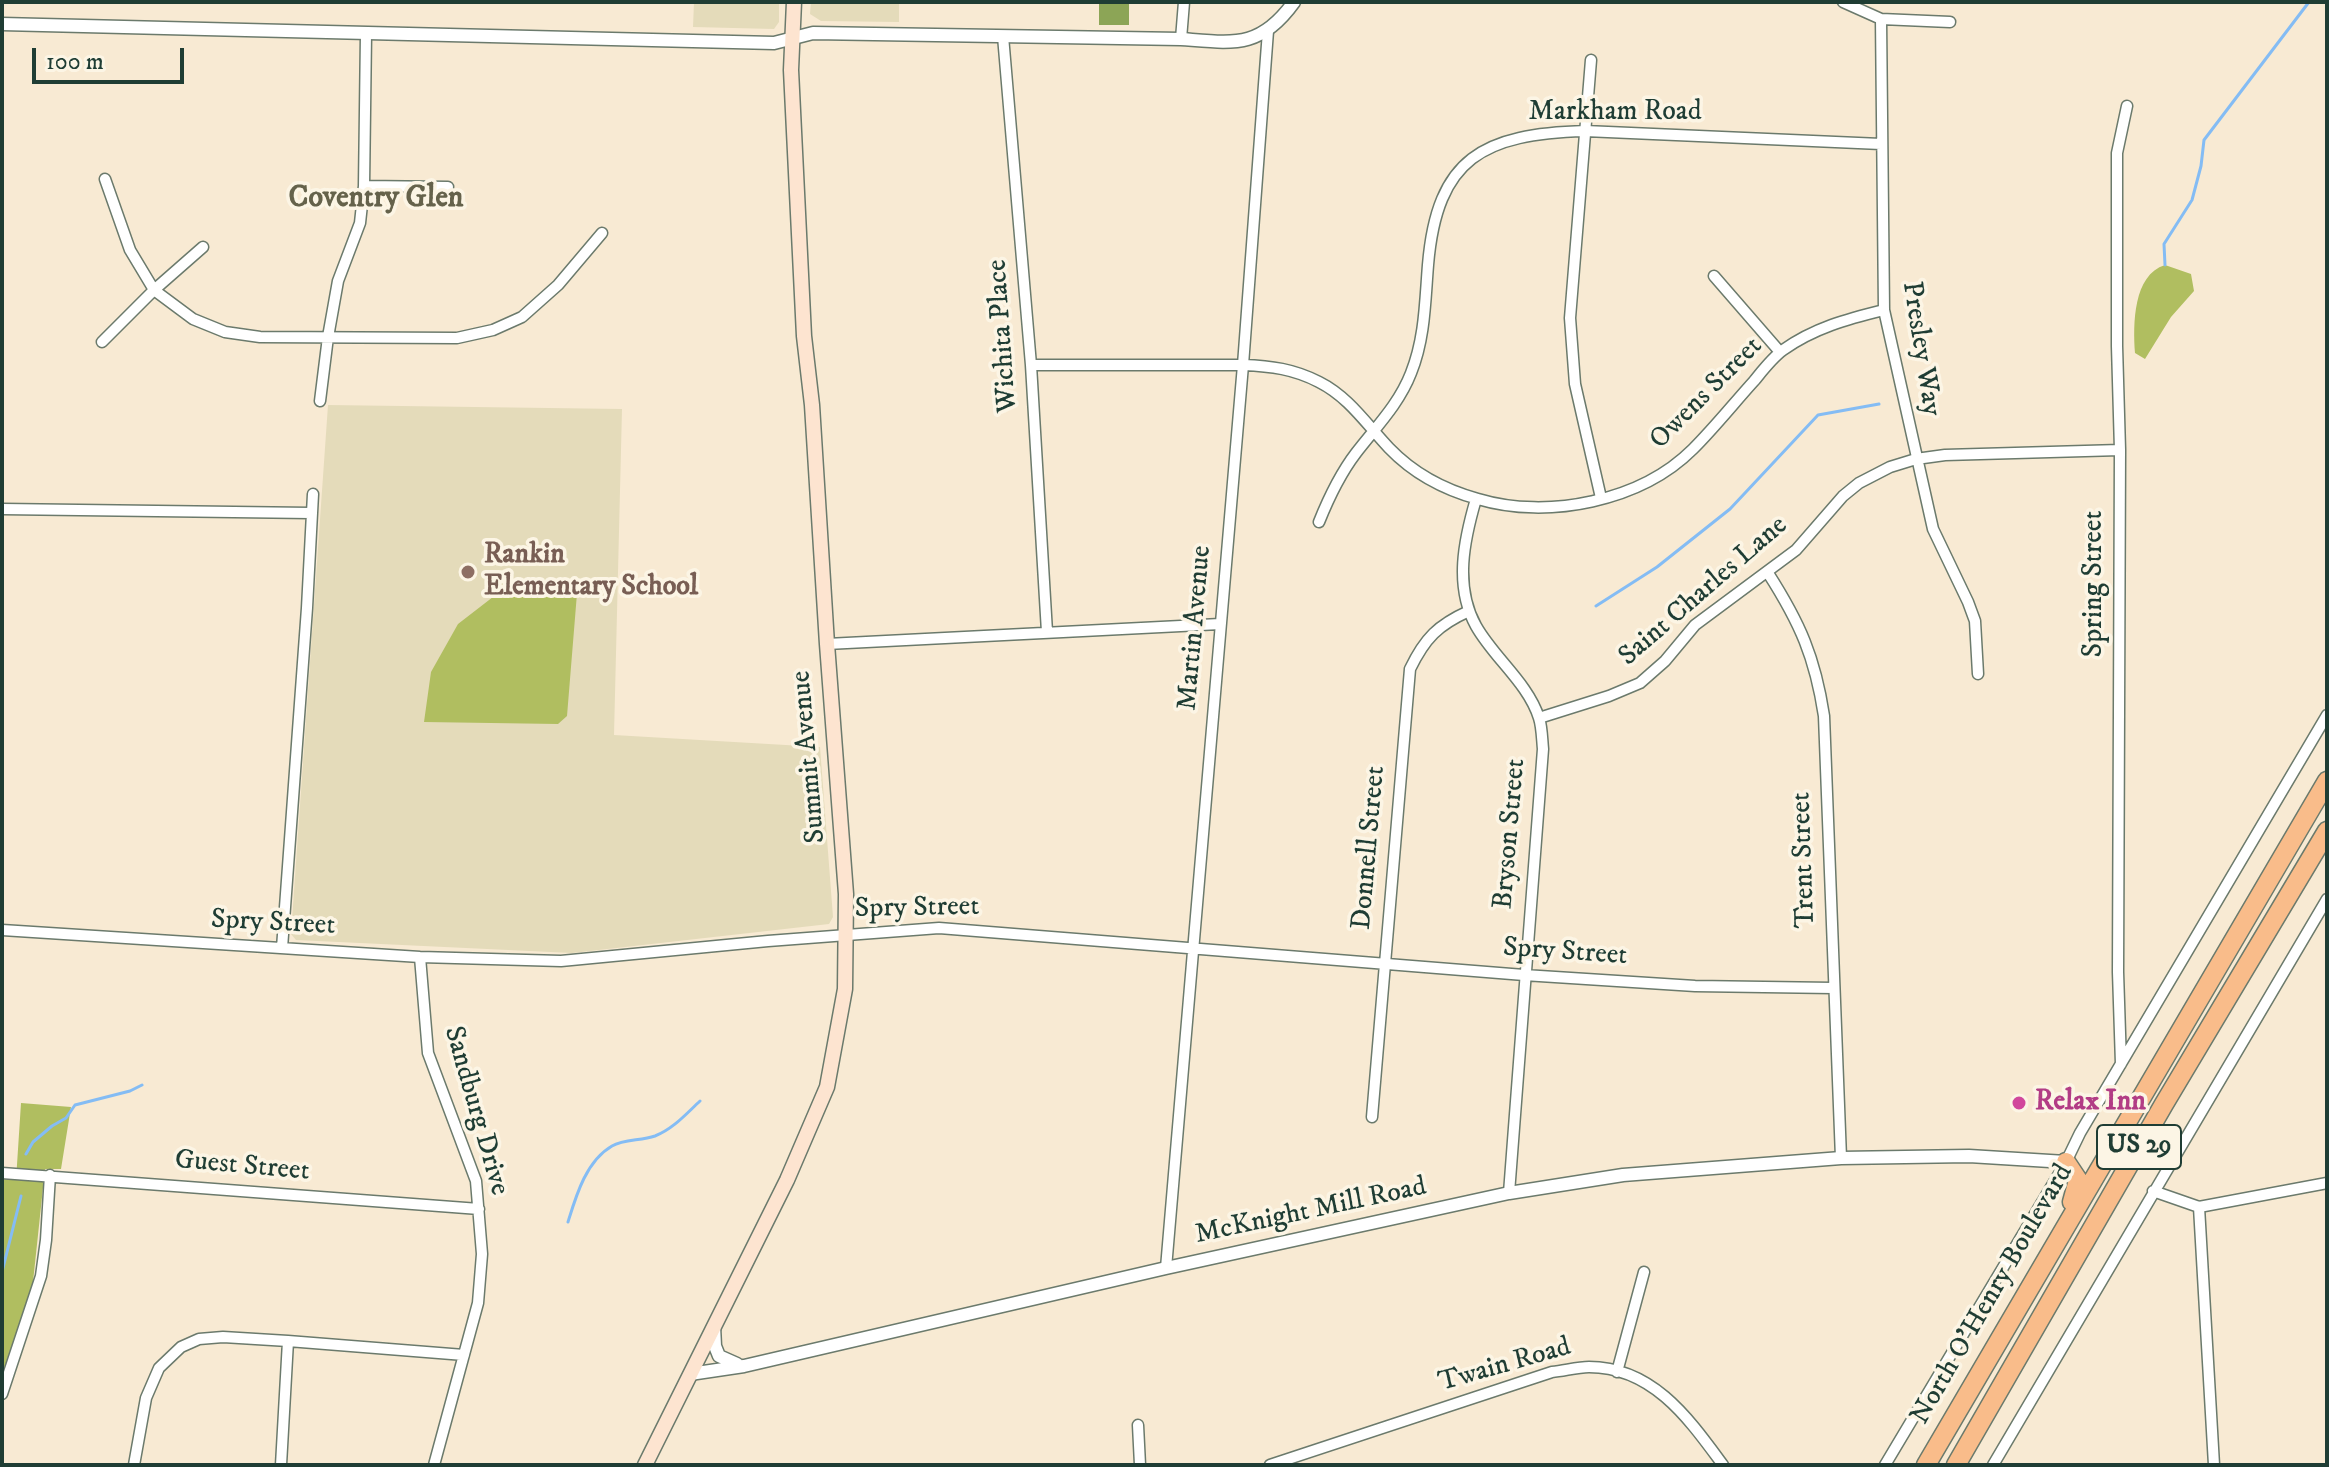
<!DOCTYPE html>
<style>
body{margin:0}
#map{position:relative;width:2329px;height:1467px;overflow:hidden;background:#f8ead3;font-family:"IM FELL DW Pica",serif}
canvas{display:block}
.frame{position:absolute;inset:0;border:4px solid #1f3d34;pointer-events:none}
.scale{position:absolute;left:32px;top:48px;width:152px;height:36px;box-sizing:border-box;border:4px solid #1f3d34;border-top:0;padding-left:10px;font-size:24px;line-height:28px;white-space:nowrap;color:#1f3d34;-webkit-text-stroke:6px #fcf5e5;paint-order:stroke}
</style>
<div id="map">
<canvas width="2329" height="1467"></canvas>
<div class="frame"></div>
<div class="scale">100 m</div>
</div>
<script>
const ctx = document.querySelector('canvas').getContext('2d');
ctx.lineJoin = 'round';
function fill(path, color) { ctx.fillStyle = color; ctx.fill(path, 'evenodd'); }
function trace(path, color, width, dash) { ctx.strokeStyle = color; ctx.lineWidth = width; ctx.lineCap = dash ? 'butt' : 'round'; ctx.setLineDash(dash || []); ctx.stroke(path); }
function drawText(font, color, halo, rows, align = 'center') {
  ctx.font = font + ' "IM FELL DW Pica",serif'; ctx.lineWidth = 7; ctx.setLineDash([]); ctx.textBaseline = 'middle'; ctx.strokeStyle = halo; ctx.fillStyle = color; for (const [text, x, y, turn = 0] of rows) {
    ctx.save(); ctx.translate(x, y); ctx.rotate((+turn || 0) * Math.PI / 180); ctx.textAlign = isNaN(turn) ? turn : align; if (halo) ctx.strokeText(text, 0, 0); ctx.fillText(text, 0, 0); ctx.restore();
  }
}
const built = new Path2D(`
 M694,2H779V22L774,29L693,27Z
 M811,2H899V22L821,21L810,14Z
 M328,405L622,409L614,735L820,747L833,917L829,924L572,953L296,940L291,934Z`);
const green = new Path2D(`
 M2165,265L2191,274L2194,291L2171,317L2145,359L2135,353C2133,324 2133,275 2165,265Z
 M540,579L578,581L567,716L558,724L424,722L431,672L458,624L502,590Z
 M21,1103L71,1107L61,1169H45L33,1282L2,1375V1179L16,1180Z`);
const forest = new Path2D(`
 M1099,2H1129V25H1099Z`);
const stream = new Path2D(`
 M2165,265L2164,244L2192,200L2201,166L2204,140L2309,2
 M1596,606L1657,567L1730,509L1818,415L1879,404
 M26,1154L33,1142L52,1126L66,1118L75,1105L130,1091L142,1085
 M568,1222C576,1196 586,1161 612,1146C624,1139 641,1141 655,1136C673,1129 686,1114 700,1101
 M2,1272L21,1196`);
const minor = new Path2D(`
 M1843,2L1881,19L1950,22
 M1881,19L1884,310L1933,529L1968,602L1975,621L1978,674
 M1003,36L1031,365L1047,632
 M1181,39L1184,2
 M1591,60L1570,318L1575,384L1601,498
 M105,179L130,250L154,290L193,319L225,332L260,337L457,338L493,330L522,317L558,285L602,233
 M364,186L448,187
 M1714,276L1780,352
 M102,342L154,290L203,247
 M1031,365H1243C1271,366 1294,369 1319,382C1349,397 1367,425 1389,448C1413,473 1445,490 1478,499C1548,520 1641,501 1693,449C1715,427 1734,403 1754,381C1763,370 1772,358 1783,350C1814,328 1847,319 1884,310
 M320,401L328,337L338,281L360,223L364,186L366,34
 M1476,499C1464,540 1454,586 1476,626C1494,658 1528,683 1539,718C1542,727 1542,739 1543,749L1509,1193
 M2,509L311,513
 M1319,522C1329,497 1340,474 1356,453C1376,427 1399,404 1411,373C1425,338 1425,302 1428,265C1437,157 1484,134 1585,131L1881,144
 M1768,573C1800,623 1815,657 1824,716L1841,1158
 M827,644L1220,624
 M1539,718L1609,696L1640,683L1665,661L1695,625L1796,550L1843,496L1859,483L1890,467L1916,459L1945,455L2120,450
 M2,930L420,957L561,961L768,941L939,928L1524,975L1695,986L1833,988
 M282,948L307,608L313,494
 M420,957L428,1053L476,1181L482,1254L478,1303L434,1465
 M2121,1064L2118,972L2120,450L2117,346V153L2127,106
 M1372,1117L1410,669C1425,638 1438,625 1469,611
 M2,1173L479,1209
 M2153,1191L2199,1207L2327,1183
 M2199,1207L2214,1465
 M1166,1268L1243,365L1268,31
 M1617,1372L1644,1272
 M2,1394L41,1276L46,1240L50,1175
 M1138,1425L1140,1465
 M134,1465L146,1398L159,1368L181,1347L199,1339L223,1337L288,1341L464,1355
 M281,1465L288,1341
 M1270,1465L1552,1372C1564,1371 1577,1367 1589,1367C1653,1367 1689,1419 1723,1465
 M1885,1465L2066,1162L2080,1133L2327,715
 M1993,1465L2327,899`);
const tertiary = new Path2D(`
 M2,24L774,43L813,33L1181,39C1234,43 1260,49 1294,2
 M714,1326L715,1346L719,1356L737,1364
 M690,1374L744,1366L1166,1268L1509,1193L1623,1175L1841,1158L1969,1156L2066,1162`);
const secondary = new Path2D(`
 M645,1465L787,1180L827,1087L845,989L846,894L827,644L812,405L804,336L791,70L794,2`);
const motorway = new Path2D(`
 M2066,1162L2078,1180L2072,1202
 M1926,1465L2327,781
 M1956,1465L2164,1104L2327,831`);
const markers = [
 [468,572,8,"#8d6e63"],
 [2019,1103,8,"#d1479c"]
];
const shields = [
 [2139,1147,84]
];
const shieldNames = [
 ["US 29",2139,1147]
];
const streetNames = [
 ["Markham Road",1615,113],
 ["Wichita Place",1004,336,-94],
 ["Presley Way",1920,349,81],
 ["Owens Street",1707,394,-45],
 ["Spring Street",2095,584,-90],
 ["Saint Charles Lane",1704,592,-41],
 ["Martin Avenue",1196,628,-85],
 ["Summit Avenue",810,757,-95],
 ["Bryson Street",1511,834,-85],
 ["Donnell Street",1370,848,-85],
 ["Trent Street",1805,860,-92],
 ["Spry Street",917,909,-1],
 ["Spry Street",273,924,3],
 ["Spry Street",1565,953,4],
 ["Sandburg Drive",475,1111,74],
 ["Guest Street",242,1167,5],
 ["McKnight Mill Road",1311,1212,-12],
 ["North O'Henry Boulevard",1993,1295,-60],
 ["Twain Road",1505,1366,-16]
];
const educationNames = [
 ["Rankin",484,556],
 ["Elementary School",484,588]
];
const hotelNames = [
 ["Relax Inn",2035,1103]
];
const neighbourhoodNames = [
 ["Coventry Glen",376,200]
];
fill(built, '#e4dbba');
fill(green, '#b0be60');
fill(forest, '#8ca556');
trace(stream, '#84bcf4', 3);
trace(minor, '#6b7a6c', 13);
trace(tertiary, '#6b7a6c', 15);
trace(secondary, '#6b7a6c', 17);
trace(motorway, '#6b7a6c', 21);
trace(minor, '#fff', 10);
trace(tertiary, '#fff', 12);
trace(secondary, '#fde4d0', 14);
trace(motorway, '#f9bc8a', 18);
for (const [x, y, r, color] of markers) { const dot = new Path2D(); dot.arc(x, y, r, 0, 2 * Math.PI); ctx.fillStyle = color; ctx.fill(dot); trace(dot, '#fcf5e5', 3); }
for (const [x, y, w] of shields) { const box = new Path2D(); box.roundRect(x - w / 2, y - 22, w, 44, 6); ctx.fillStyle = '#fcf5e5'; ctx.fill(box); trace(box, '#1f3d34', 2); }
drawText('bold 26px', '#1f3d34', null, shieldNames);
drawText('28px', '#1f3d34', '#fcf5e5', streetNames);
drawText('bold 28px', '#785e54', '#fcf5e5', educationNames, 'left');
drawText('bold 28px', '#b23c85', '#fcf5e5', hotelNames, 'left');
drawText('bold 30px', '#65624b', '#fcf5e5', neighbourhoodNames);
</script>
